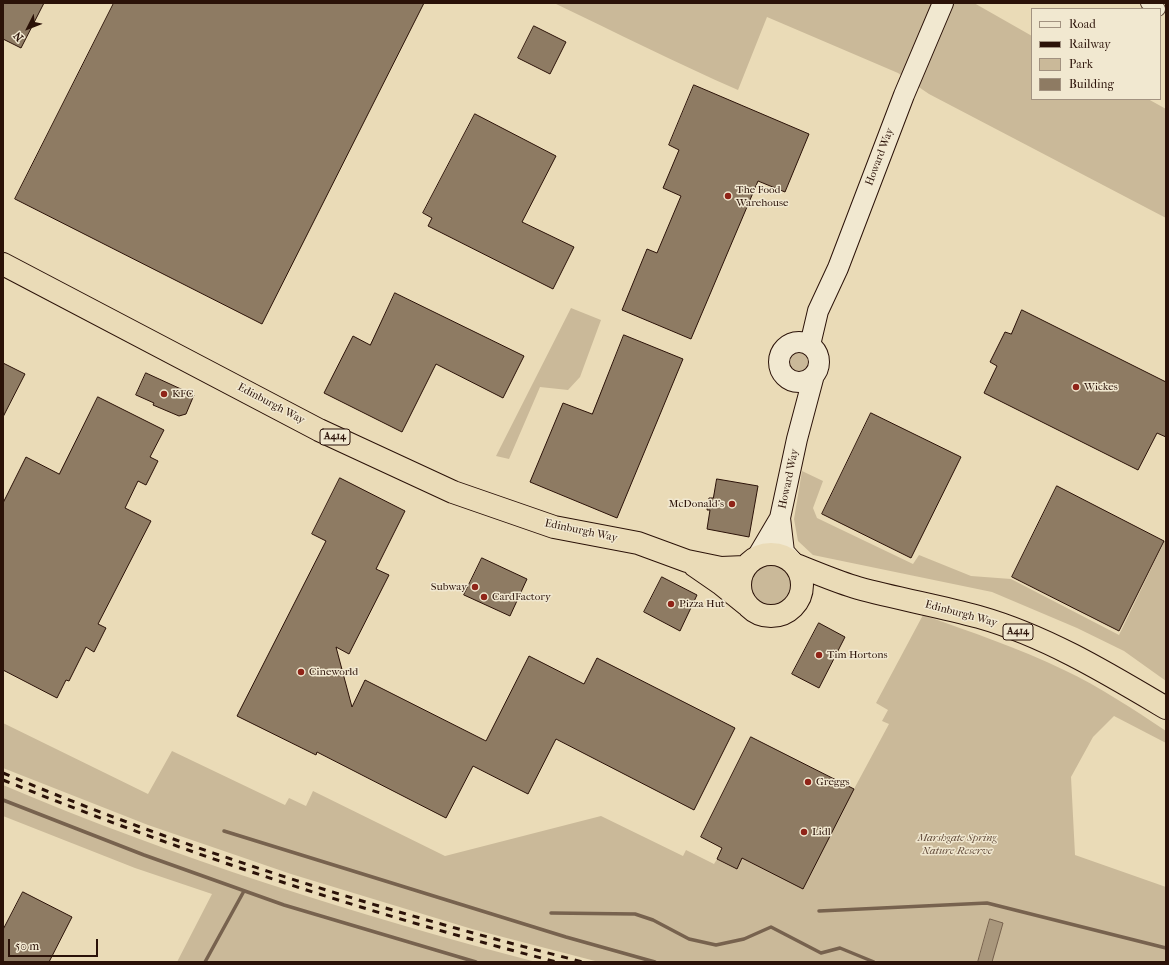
<!DOCTYPE html>
<style>
body{margin:0}
#map{position:relative;width:1169px;height:965px;overflow:hidden;background:#eadbb7;font-family:"IM FELL French Canon",serif}
canvas{display:block}
.frame{position:absolute;inset:0;border:4px solid #2b1208;pointer-events:none}
.legend{position:absolute;left:1031px;top:8px;width:130px;height:92px;box-sizing:border-box;background:#f1e8d0;border:1px solid #a29280;margin:0;padding:5px 7px;list-style:none;font-size:12px;color:#2b1208}
.legend li{display:flex;align-items:center;gap:8px;height:20px}
.legend b{width:20px;border:1px solid #a29280}
.north{position:absolute;left:8px;top:8px;width:40px;height:40px;-webkit-text-stroke:3px #f1e8d0;paint-order:stroke;rotate:228deg;font-size:11px;font-weight:700;line-height:16px;text-align:center;color:#2b1208}
.north::after{content:'';display:block;margin:auto;width:14px;height:18px;background:#2b1208;clip-path:polygon(50% 0,100% 100%,50% 72%,0 100%)}
.scale{position:absolute;left:8px;top:939px;width:90px;height:18px;box-sizing:border-box;border:2px solid #2b1208;border-top:0;padding-left:5px;font-size:12px;line-height:14px;white-space:nowrap;color:#2b1208;-webkit-text-stroke:3px #f1e8d0;paint-order:stroke}
</style>
<div id="map">
<canvas width="1169" height="965"></canvas>
<div class="frame"></div>
<ul class="legend">
<li><b style="height:5px;background:#f1e8d0"></b>Road</li>
<li><b style="height:5px;background:#2b1208"></b>Railway</li>
<li><b style="height:11px;background:#cab999"></b>Park</li>
<li><b style="height:11px;background:#8e7b63"></b>Building</li>
</ul>
<div class="north">N</div>
<div class="scale">50 m</div>
</div>
<script>
const ctx = document.querySelector('canvas').getContext('2d');
ctx.lineJoin = 'round';
function fill(path, color) { ctx.fillStyle = color; ctx.fill(path, 'evenodd'); }
function trace(path, color, width, dash) { ctx.strokeStyle = color; ctx.lineWidth = width; ctx.lineCap = dash ? 'butt' : 'round'; ctx.setLineDash(dash || []); ctx.stroke(path); }
function drawText(font, color, halo, rows, align = 'center') {
  ctx.font = font + ' "IM FELL French Canon",serif'; ctx.lineWidth = 3; ctx.setLineDash([]); ctx.textBaseline = 'middle'; ctx.strokeStyle = halo; ctx.fillStyle = color; for (const [text, x, y, turn = 0] of rows) {
    ctx.save(); ctx.translate(x, y); ctx.rotate((+turn || 0) * Math.PI / 180); ctx.textAlign = isNaN(turn) ? turn : align; if (halo) ctx.strokeText(text, 0, 0); ctx.fillText(text, 0, 0); ctx.restore();
  }
}
const green = new Path2D(`
 M554,3H974L1032,36V99H1148L1166,109V218L929,94L898,73L767,17L738,90C676,63 615,32 554,3Z
 M571,308L601,320L580,377L568,390L540,387L509,459L496,456Z
 M790 362a9 9 0 1 1 18 0a9 9 0 1 1-18 0Z
 M802,471L823,481L813,508L817,518L913,564L919,555L971,576L1011,579L1119,635L1166,538V681L1124,651L1077,628L992,592L813,555L798,541L794,519Z
 M746 585a24 24 0 1 1 48 0a24 24 0 1 1-48 0Z
 M923,615C971,632 1019,648 1064,670C1100,687 1133,709 1166,731V743L1114,716L1093,737L1071,777L1075,855L1166,887V962H599L472,929L291,874L148,825L3,768V723L148,794L172,751L285,805L289,798L306,806L313,791L445,856L601,816L683,856L686,850L714,864L717,859L736,869L742,858L854,789L889,724L882,721L888,710L876,703Z
 M3,785C175,858 356,915 536,962H177L212,894L135,868L3,816Z`);
const water = new Path2D(`
 M990,919L1003,923L992,962H978Z`);
const stream = new Path2D(`
 M3,800L144,855L284,905L476,962
 M224,831L566,937L655,962
 M819,911L987,903L1166,948
 M551,913L635,914L653,920L689,939L716,945L744,939L771,927L821,953L840,948L874,962
 M205,962L244,891`);
const building = new Path2D(`
 M3,3H44L21,48L3,39Z
 M114,3H424L262,324L15,199Z
 M534,26L566,42L550,74L518,58Z
 M694,85L809,134L785,192L758,181L691,339L622,310L647,249L657,253L681,196L663,188L679,150L669,145Z
 M475,114L556,156L522,222L574,247L553,289L428,226L432,218L423,213Z
 M395,293L524,356L503,398L436,364L402,432L324,393L353,336L370,345Z
 M1022,310L1166,382V437L1157,433L1138,470L984,393L997,366L990,362L1005,332L1011,334Z
 M624,335L683,359L617,518L530,482L563,403L592,414Z
 M3,363L25,374L3,417Z
 M146,373L194,395L186,414L179,416L153,405L154,403L136,395Z
 M98,397L164,430L150,457L158,461L146,485L138,481L125,508L151,521L98,624L106,628L94,652L86,647L69,681L66,680L57,698L3,670V503L26,457L59,474Z
 M871,413L961,457L911,558L822,514Z
 M340,478L405,511L376,569L389,575L349,654L336,647L352,707L365,680L486,741L529,656L584,684L597,658L735,728L694,810L556,739L528,794L473,766L446,818L317,752L316,755L237,716L326,541L312,534Z
 M717,479L758,486L749,537L707,529L710,510H707L709,498H713Z
 M1057,486L1164,541L1119,631L1012,577Z
 M482,558L527,579L510,616L464,595Z
 M662,577L697,595L680,631L644,612Z
 M819,623L845,637L819,688L792,674Z
 M751,737L854,789L803,889L742,858L737,869L717,859L722,848L701,837Z
 M23,892L72,917L49,962H3V930Z`);
const street = new Path2D(`
 M1148,3L1158,9`);
const secondary = new Path2D(`
 M779 362a20 20 0 1 1 40 0a20 20 0 1 1-40 0Z
 M810,345L818,311L838,268L904,95L943,3
 M780,518L784,552L792,561
 M757,557L780,518L797,439L814,375`);
const highway = new Path2D(`
 M3,264L319,430L453,492L554,527L638,543L687,561L721,568L745,567
 M740 585a31 31 0 1 1 62 0a31 31 0 1 1-62 0Z
 M796,565C817,573 837,582 858,588C898,599 939,606 979,617C1046,636 1107,673 1166,708
 M695,566L721,584L747,605`);
const rail = new Path2D(`
 M3,773C191,852 386,912 583,962
 M3,780C184,853 368,914 557,962`);
const markers = [
 [728,196,4,"#8f2418"],
 [1076,387,4,"#8f2418"],
 [164,394,4,"#8f2418"],
 [732,504,4,"#8f2418"],
 [475,587,4,"#8f2418"],
 [484,597,4,"#8f2418"],
 [671,604,4,"#8f2418"],
 [819,655,4,"#8f2418"],
 [301,672,4,"#8f2418"],
 [808,782,4,"#8f2418"],
 [804,832,4,"#8f2418"]
];
const shields = [
 [335,437,30],
 [1018,632,30]
];
const shieldNames = [
 ["A414",335,437],
 ["A414",1018,632]
];
const streetNames = [
 ["Howard Way",880,157,-69],
 ["Edinburgh Way",271,404,28],
 ["Howard Way",789,479,-78],
 ["Edinburgh Way",581,531,12],
 ["Edinburgh Way",961,614,15]
];
const poiNames = [
 ["The Food",736,190],
 ["Warehouse",736,203],
 ["Wickes",1084,387],
 ["KFC",172,394],
 ["McDonald's",724,504,"right"],
 ["Subway",467,587,"right"],
 ["CardFactory",492,597],
 ["Pizza Hut",679,604],
 ["Tim Hortons",827,655],
 ["Cineworld",309,672],
 ["Greggs",816,782],
 ["Lidl",812,832]
];
const parkNames = [
 ["Marshgate Spring",957,838],
 ["Nature Reserve",957,851]
];
fill(green, '#cab999');
fill(water, '#a9977c');
trace(water, '#77624e', 1);
trace(stream, '#77624e', 3.5);
fill(building, '#8e7b63');
trace(building, '#2b1208', 1);
trace(street, '#5b4434', 16);
trace(secondary, '#2b1208', 22);
trace(highway, '#2b1208', 24);
trace(street, '#f1e8d0', 14);
trace(secondary, '#f1e8d0', 20);
trace(highway, '#eadbb7', 22);
trace(rail, '#2b1208', 3, [7, 7]);
for (const [x, y, r, color] of markers) { const dot = new Path2D(); dot.arc(x, y, r, 0, 2 * Math.PI); ctx.fillStyle = color; ctx.fill(dot); trace(dot, '#f1e8d0', 1.5); }
for (const [x, y, w] of shields) { const box = new Path2D(); box.roundRect(x - w / 2, y - 8, w, 16, 3); ctx.fillStyle = '#f1e8d0'; ctx.fill(box); trace(box, '#2b1208', 1); }
drawText('bold 10px', '#2b1208', null, shieldNames);
drawText('11px', '#2b1208', '#f1e8d0', streetNames);
drawText('11px', '#2b1208', '#f1e8d0', poiNames, 'left');
drawText('italic 11px', '#634c3b', '#f1e8d0', parkNames);
</script>
